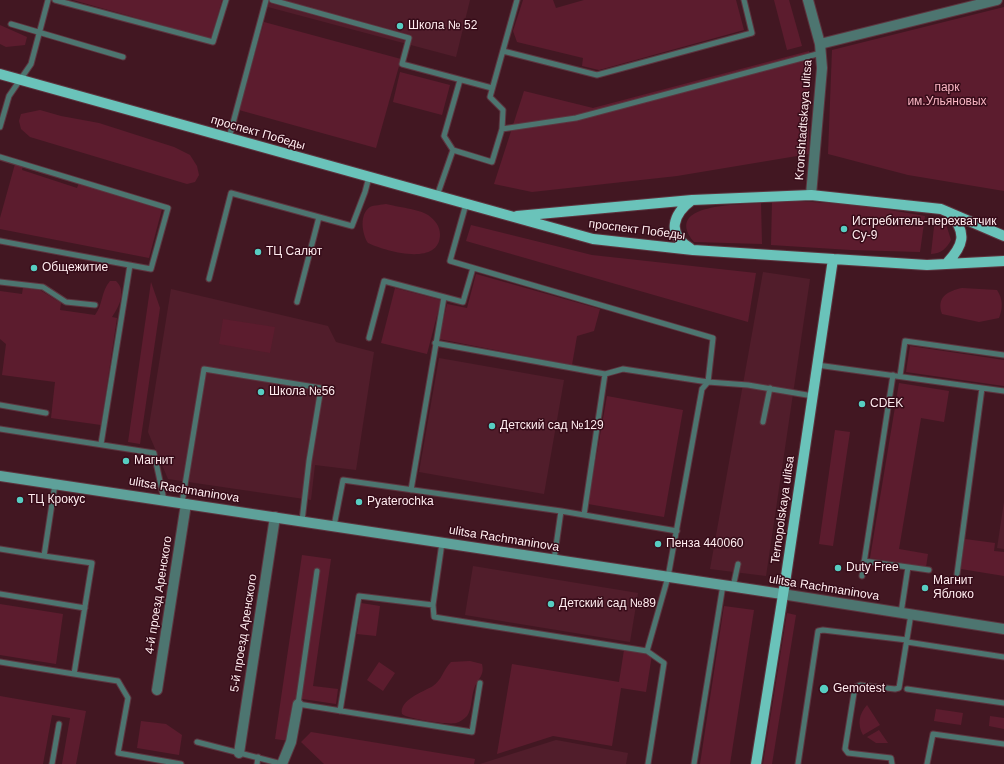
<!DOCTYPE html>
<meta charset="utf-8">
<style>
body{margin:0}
canvas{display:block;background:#421722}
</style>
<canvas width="1004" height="764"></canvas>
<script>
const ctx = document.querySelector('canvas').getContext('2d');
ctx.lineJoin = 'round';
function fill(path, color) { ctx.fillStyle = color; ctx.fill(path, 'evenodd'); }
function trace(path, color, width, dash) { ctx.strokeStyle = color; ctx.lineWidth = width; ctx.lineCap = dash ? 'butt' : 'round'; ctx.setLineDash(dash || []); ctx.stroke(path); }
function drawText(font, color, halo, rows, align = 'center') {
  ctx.font = font + ' Arial,sans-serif'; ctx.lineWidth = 3; ctx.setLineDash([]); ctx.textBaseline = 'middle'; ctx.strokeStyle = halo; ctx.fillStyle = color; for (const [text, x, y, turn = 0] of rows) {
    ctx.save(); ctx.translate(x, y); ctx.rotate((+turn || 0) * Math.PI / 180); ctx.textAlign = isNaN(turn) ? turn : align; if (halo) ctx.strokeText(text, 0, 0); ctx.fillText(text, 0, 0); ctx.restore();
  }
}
const built = new Path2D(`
 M269,0H470L456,57L268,7Z
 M763,272L810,279L766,576L710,569Z
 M171,289L328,326L336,342L374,352L356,470L315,465L311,500L168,479L148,432Z
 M439,358L564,380L544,494L419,472Z
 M1004,502V549L997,548Z
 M473,566L638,593L630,642L465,615Z
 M556,740L628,753L626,764H480Z`);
const green = new Path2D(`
 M73,0H222L211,39Z
 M523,0H553L556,8L584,0H736L744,30L599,70L582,66L583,58L517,42L513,31Z
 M774,0H789L802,46L787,50Z
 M1004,7V191L908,175L828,154L832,50Z
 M264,22L401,59L376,148L239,110Z
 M0,25L27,37L25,45L6,47L0,44Z
 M809,51V154L677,176L532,192L494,184L524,91L593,108Z
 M400,72L450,85L442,115L393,102Z
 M40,110L61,116L99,123L174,147L190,155L197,166L199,175L195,182L187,184L30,137L21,129L19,121L21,114Z
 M15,164L23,165L22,170L77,188L79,183L162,209L149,258L0,229V218Z
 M796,201L860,205L925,216L920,252L851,250L771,245L772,202Z
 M761,203L762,244L694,242C662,203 740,205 761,203Z
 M386,204C397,207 419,209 428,215C435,220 440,226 440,235C439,267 385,251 368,243C362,234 359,214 370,207C374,205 382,205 386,204Z
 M935,218L946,224L951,240C946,249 942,253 931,254Z
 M471,225L592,255L756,273L748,322L466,241Z
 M476,274L600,309L594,331L577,336L572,365L439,339L447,304L467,308Z
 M110,281H116C127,291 119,307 112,317L117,318L101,425L51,418L55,382L2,375L6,344L0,339V291L22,294L23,288L40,290L61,303L60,310L95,315C103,305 101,291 110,281Z
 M151,282L160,308L140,444L128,442Z
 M395,288L441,300L427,354L381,343Z
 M962,288L997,290C1003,299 1003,308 999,318L979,322L942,314C936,297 948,291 962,288Z
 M223,319L275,327L270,353L219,344Z
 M910,346L1004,360V386L906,372Z
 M899,383L949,391L944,422L921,418L899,549L928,554L926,567L870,558Z
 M607,396L683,410L664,517L588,504Z
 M835,430L850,432L833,546L819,544Z
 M965,539L995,543L994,551L1004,552V576L961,569Z
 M302,555L331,559L313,686L338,689L336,704L296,698L289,741L275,739Z
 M361,603L380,606L376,636L357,634Z
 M0,604L63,614L56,664L0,655Z
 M724,606L754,610L730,764H700Z
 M787,613L796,615L772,764H763Z
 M624,650L652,655L646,692L621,688L612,746L553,736L497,754L512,664L619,682Z
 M470,661L482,664C485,676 477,679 474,689C471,698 472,709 467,716C464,719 460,722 456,723C448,725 408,719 402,714C399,700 423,692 433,686C442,680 443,670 451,662Z
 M379,662L395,673L383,691L367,680Z
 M0,696L86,711L76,764H62L70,718L52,715L43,764H0Z
 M867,705L880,725L863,735C857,724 859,714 867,705Z
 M936,709L963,713L961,725L934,721Z
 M990,716L1004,718V729L989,726Z
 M141,721L166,724L182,735L179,755L137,748Z
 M879,730L888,743H876L867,737Z
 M311,732L475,759L474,764H324L301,742Z`);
const lane = new Path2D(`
 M55,0L213,42L226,0
 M272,0L409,38L402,64L492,88
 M11,24L123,57
 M503,51L597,75L752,33L744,0
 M0,127L9,96L31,64L48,0
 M502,129L576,118L821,53
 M229,138L266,0
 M453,150L444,136L460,80
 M0,157L168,208L151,269L0,241
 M437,196L453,150L492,162L502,129L503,110L490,97L517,0
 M466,204L450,261L713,338L708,382L702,389L668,577L647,651L664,663L648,764
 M209,279L231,193L352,226L365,192L369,177
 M0,282L43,287L66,302L95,305
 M297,302L319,217
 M369,338L384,281L463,302L473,268
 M435,343L605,374
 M817,365L1004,391
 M900,376L905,341L1004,355
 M0,405L46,413
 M763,422L770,388
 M0,429L154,453L164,500
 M101,444L130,265
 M411,490L444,297
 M182,503L204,369L321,388L309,461L302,521
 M561,511L677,531
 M584,515L605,374L623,369L708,382L748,385L813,396
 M334,526L343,480L561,511L554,560
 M0,549L44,556
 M864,561L908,567
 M317,571L298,704L472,732L480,683
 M957,574L982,388
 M862,576L893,375
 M733,587L738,564
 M0,594L85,608
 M433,605L434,617L647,651
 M901,613L908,567L929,570
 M907,642L1004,657
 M0,662L74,674L92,563L44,556L55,484
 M74,674L118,681L128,698L118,753L181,764
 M907,689L1004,703
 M340,711L359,596L433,605L442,543
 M197,742L282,764
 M52,764L59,724
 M257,764L258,757
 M694,764L723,585
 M798,764L818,631L823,630L907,640
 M892,764L891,758L848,753L845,749L855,687L860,685L895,689L899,688L911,614
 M927,764L933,734L1004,744`);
const street = new Path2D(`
 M808,0L820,44L822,68L811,195
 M820,44L997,0
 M782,594L1004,629
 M157,690L186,504
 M239,753L275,517
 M282,764L291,742L298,704`);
const secondary = new Path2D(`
 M0,476L782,594`);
const primary = new Path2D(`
 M0,74L593,239L693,250L927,265L1004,261
 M517,216L692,200L811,195L941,209L1004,236
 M690,248C666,234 673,214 692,200
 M947,263C963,246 968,233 950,214
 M756,764L786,576L833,259`);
const markers = [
 [400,26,4,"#57cec2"],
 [844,229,4,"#57cec2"],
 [258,252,4,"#57cec2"],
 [34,268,4,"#57cec2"],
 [261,392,4,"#57cec2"],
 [862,404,4,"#57cec2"],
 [492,426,4,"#57cec2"],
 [126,461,4,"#57cec2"],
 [20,500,4,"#57cec2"],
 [359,502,4,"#57cec2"],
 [658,544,4,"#57cec2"],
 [838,568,4,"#57cec2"],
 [925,588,4,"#57cec2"],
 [551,604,4,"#57cec2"],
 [824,689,5,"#57cec2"]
];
const poiNames = [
 ["Школа № 52",408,26],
 ["Истребитель-перехватчик",852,222],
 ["Су-9",852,236],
 ["ТЦ Салют",266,252],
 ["Общежитие",42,268],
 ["Школа №56",269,392],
 ["CDEK",870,404],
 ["Детский сад №129",500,426],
 ["Магнит",134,461],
 ["ТЦ Крокус",28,500],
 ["Pyaterochka",367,502],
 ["Пенза 440060",666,544],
 ["Duty Free",846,568],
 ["Магнит",933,581],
 ["Яблоко",933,595],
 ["Детский сад №89",559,604],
 ["Gemotest",833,689]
];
const parkNames = [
 ["парк",947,88],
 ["им.Ульяновых",947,102]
];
const streetNames = [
 ["Kronshtadtskaya ulitsa",804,120,-86],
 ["проспект Победы",258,133,16],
 ["проспект Победы",637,230,7],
 ["ulitsa Rachmaninova",184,490,9],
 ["Ternopolskaya ulitsa",783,510,-82],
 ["ulitsa Rachmaninova",504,539,9],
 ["ulitsa Rachmaninova",824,588,9],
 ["4-й проезд Аренского",159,595,-81],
 ["5-й проезд Аренского",244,633,-81]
];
fill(built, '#511d2b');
fill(green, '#5c1c2e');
trace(lane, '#5c353f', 7);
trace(street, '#5c353f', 12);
trace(secondary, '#5c353f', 12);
trace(primary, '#5c353f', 12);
trace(lane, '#4d7570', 5);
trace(street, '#4d7570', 10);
trace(secondary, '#5ea19a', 10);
trace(primary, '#6ac3ba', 10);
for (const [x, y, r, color] of markers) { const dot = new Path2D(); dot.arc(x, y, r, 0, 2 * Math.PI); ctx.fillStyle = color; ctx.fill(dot); trace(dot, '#370c19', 1.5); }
drawText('12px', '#ffecef', '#370c19', poiNames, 'left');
drawText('12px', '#f9b6c3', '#370c19', parkNames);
drawText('12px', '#ffecef', '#370c19', streetNames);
</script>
